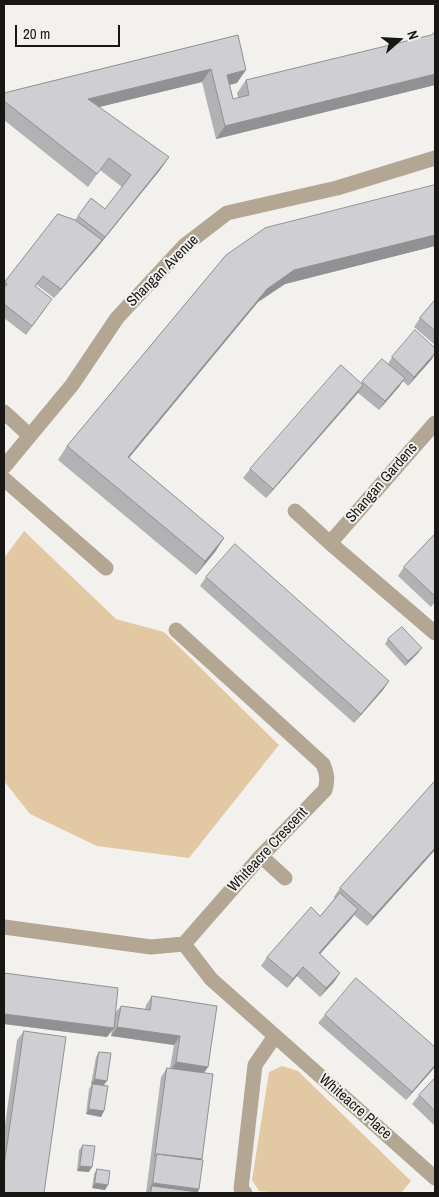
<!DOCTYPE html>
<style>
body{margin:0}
#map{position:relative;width:439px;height:1197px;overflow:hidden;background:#f3f1ee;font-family:"Archivo Narrow",sans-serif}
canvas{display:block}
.frame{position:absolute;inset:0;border:5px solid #181716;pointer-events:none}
.north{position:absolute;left:374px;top:15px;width:50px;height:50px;-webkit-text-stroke:4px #f3f1ee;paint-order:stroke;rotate:71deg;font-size:14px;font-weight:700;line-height:20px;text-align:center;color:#181716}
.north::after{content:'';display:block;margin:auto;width:18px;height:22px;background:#181716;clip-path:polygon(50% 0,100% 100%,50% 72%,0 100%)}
.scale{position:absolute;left:15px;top:25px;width:105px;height:22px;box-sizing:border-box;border:2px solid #181716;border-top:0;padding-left:6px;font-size:15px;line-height:18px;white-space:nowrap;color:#181716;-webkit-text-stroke:4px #f3f1ee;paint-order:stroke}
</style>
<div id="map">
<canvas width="439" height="1197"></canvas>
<div class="frame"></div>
<div class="north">N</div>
<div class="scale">20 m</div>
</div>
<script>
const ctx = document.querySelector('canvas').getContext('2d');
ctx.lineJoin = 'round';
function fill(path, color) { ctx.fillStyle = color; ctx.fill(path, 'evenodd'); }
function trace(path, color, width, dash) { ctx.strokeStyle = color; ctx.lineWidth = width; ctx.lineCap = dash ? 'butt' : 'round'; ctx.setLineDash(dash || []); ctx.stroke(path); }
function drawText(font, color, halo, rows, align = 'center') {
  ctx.font = font + ' "Archivo Narrow",sans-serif'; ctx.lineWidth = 4; ctx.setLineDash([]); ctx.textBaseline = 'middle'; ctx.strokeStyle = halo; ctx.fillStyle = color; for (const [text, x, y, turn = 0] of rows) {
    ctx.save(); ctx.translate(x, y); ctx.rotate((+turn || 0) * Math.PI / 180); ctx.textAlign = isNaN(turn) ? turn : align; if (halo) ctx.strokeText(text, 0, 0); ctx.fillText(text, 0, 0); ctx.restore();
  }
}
const green = new Path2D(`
 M24,531L116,619L164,632L279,745L189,858L97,846L30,814L4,781V558Z
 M282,1066L298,1071L411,1181L401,1193H279L259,1191L252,1180L269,1072Z`);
const minor = new Path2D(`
 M4,412L29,435
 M4,467L72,385L117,318L184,246L227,213L337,188L435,158
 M4,479L106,568
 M295,511L330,543L435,633
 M330,543L435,423
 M261,856L285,878
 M4,927L151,947L184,944L261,856L325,790C328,780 327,774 323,764L176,630
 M184,944L211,979L435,1178
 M245,1193L241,1189L255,1065L275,1036`);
const wall = new Path2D(`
 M238,35L237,83L230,85L233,99L238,98L237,93L246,80L435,85L216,139L202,82L98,107L169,157L160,170L96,249L54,298L37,285L35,286L46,308L26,335L4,318V283L58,214L75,220L91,198L105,209L122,187L100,170L88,187L4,120V93Z
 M435,185V246L285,284L258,302L129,458L224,538L215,552L196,575L58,460L67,446L226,255Z
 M435,300V345L414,327L420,318Z
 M392,357L432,359L408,386L403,381L379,410L358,393L266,498L243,478L250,469L361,383L382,359L388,364Z
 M435,534V602L431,607L398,576L404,567Z
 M206,577L383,690L354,723L200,586Z
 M388,639L422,648L418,653L405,666L385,644Z
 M435,781V850L367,926L354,915L320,954L340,973L334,982L320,997L297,976L287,988L261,966L267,957L320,916L335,899L334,897L340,888Z
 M4,973L115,1013L121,1006L145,1009L146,1005L152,996L208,1067L204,1073L202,1159L199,1189L198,1193H146L161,1077L167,1068H170L174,1045L111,1036L112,1030L107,1037L4,1024Z
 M325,1015L435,1067L406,1100L318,1023Z
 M24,1031L4,1193V1132L17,1040Z
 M99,1052L104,1085V1111L101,1117L86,1114L89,1089L92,1084H91L96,1057Z
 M435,1078V1126L412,1104L419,1095Z
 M83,1145L89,1172L77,1171L79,1150Z
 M97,1169L105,1190L92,1188L94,1174Z`);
const shadedWall = new Path2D(`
 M211,69L202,82L79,112L88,99Z
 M246,70L237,83L219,87L227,75Z
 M435,74V85L216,139L225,126Z
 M169,157L160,170L96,249L54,298L61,289L102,240Z
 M435,235V246L285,284L258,302L118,471L128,457L267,289L294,270Z
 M435,353L432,359L408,386L414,377Z
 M405,378L399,387L379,410L385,401Z
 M363,385L357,394L266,498L273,489Z
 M224,538L215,552L196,575L205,561Z
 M422,648L418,653L405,666L408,661Z
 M389,681L383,690L354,723L361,714Z
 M435,848V850L367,926L373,917Z
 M358,909L352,918L313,962L319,953Z
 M303,967L297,976L287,988L293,979Z
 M340,973L334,982L320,997L326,988Z
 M4,1014L114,1028L107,1037L4,1024Z
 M117,1027L180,1036L174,1045L111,1036Z
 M176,1062L208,1067L202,1075L170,1071Z
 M435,1065V1067L406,1100L412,1092Z
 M95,1079L107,1081L103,1086L91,1084Z
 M89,1109L104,1111L101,1117L86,1114Z
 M80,1166L92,1167L89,1172L77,1171Z
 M95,1183L108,1185L105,1190L92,1188Z
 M153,1183L199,1189L197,1193L152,1186L146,1193Z`);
const building = new Path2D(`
 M435,32V74L225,126L211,69L88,99L169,157L105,237L78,216L91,198L105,209L131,175L109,158L97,174L4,101V93L238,35L246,70L227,75L233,99L249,95L246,80L431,35Z
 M435,185V235L294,270L267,289L128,457L224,538L205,561L67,446L226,255L265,228Z
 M58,214L75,220L102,240L61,289L43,276L35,286L52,299L32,326L4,304V288L7,284L5,282Z
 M435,300V331L420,318Z
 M415,330L435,348V353L414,377L392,357Z
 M382,359L405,378L385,401L362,382Z
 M341,365L363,385L273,489L250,469Z
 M435,534V596L404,567Z
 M235,544L389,681L361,714L206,577Z
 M402,627L422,648L408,661L388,639Z
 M435,781V848L373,917L340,888Z
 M340,893L358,909L319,953L340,973L326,988L303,967L293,979L267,957L311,907L320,916Z
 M4,973L118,988L114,1028L4,1014Z
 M356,978L435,1047V1065L412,1092L325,1015Z
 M152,996L217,1006L208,1067L176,1062L180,1036L117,1027L121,1006L150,1010Z
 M24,1031L66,1037L44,1193H4V1166Z
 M99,1052L111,1053L107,1081L95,1079Z
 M167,1068L213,1074L202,1159L157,1154L155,1156Z
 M435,1078V1111L419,1095Z
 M93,1084L108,1086L104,1111L89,1109Z
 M83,1145L95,1146L92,1167L80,1166Z
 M157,1154L203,1160L199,1189L153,1183Z
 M97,1169L110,1171L108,1185L95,1183Z
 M152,1186L198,1192V1193H151Z`);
const streetNames = [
 ["Shangan Avenue",163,271,-45],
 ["Shangan Gardens",382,483,-49],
 ["Whiteacre Crescent",268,850,-47],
 ["Whiteacre Place",355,1107,41]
];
fill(green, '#e2c9a3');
trace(minor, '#b3a693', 15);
fill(wall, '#b2b2b5');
fill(shadedWall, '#919194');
fill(building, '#cfcfd3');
trace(building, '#919194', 1);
drawText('15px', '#181716', '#f3f1ee', streetNames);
</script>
